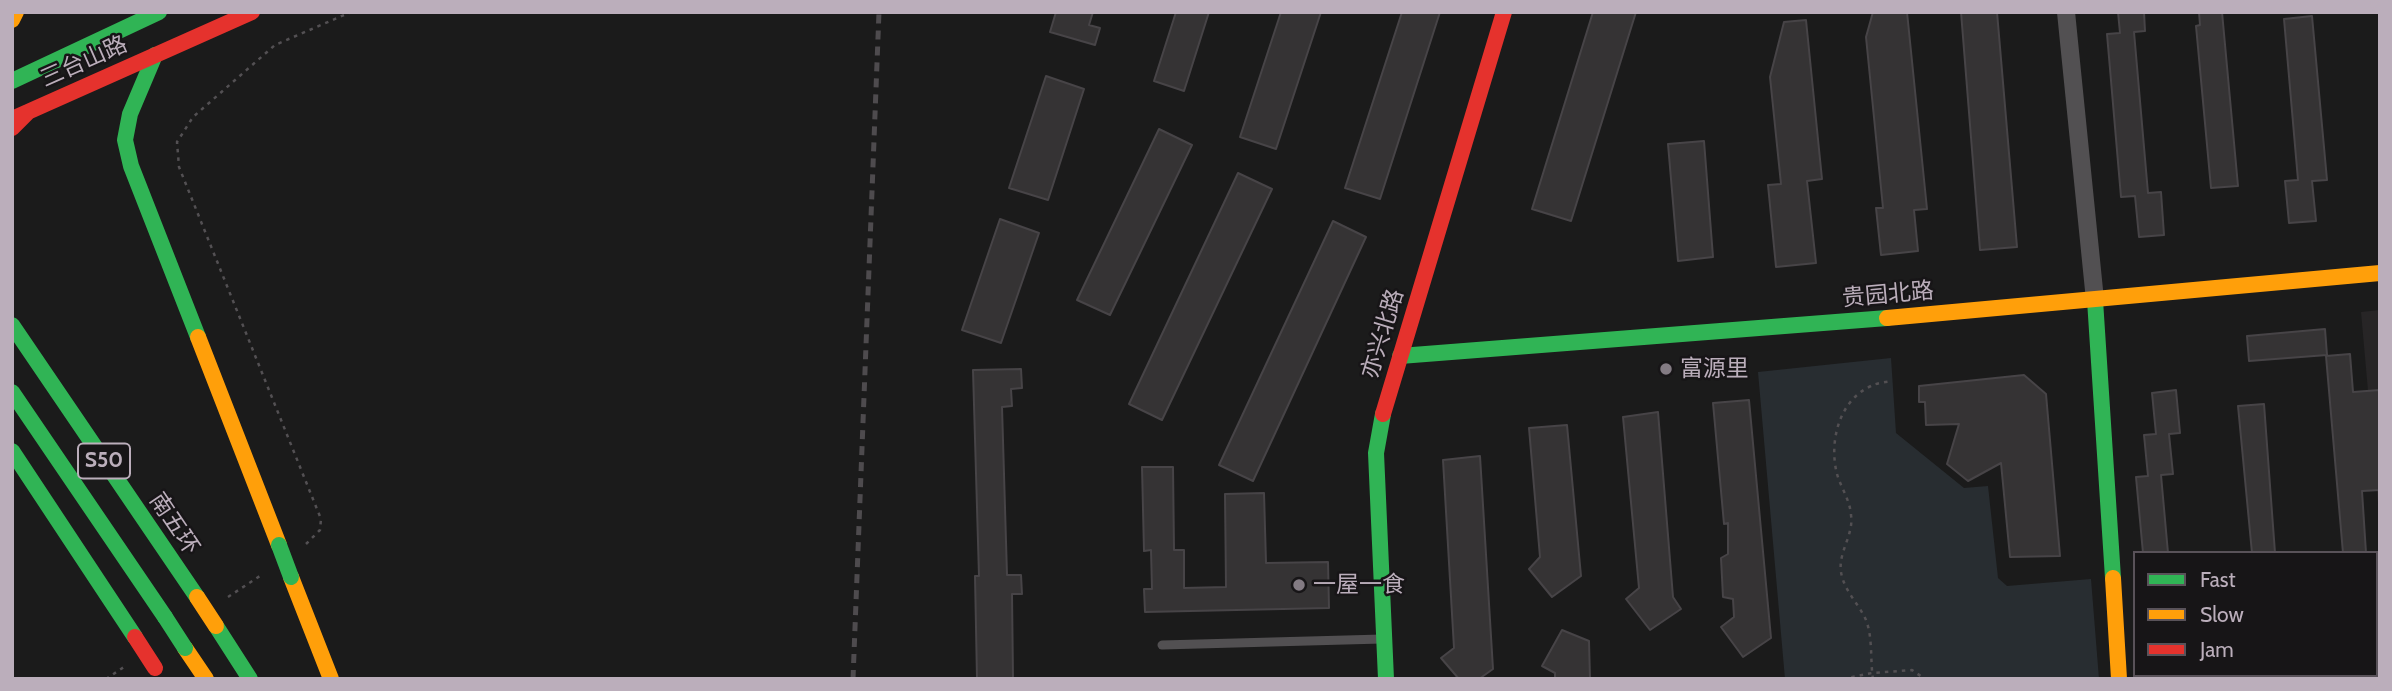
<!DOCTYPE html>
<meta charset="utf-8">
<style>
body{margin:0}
#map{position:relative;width:2392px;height:691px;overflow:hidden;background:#1b1b1b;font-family:Cabin,sans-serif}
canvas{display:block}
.frame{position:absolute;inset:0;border:14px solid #bbaebb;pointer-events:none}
.legend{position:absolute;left:2133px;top:551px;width:245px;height:126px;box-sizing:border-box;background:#171517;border:2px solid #595259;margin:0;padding:9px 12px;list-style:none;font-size:21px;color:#bbaebb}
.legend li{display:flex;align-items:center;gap:14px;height:35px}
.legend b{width:35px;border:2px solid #595259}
</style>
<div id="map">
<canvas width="2392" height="691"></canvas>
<div class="frame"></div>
<ul class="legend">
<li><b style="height:9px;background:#30b455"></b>Fast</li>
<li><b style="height:9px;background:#ff9f0a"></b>Slow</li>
<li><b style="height:9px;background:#e5322d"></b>Jam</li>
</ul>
</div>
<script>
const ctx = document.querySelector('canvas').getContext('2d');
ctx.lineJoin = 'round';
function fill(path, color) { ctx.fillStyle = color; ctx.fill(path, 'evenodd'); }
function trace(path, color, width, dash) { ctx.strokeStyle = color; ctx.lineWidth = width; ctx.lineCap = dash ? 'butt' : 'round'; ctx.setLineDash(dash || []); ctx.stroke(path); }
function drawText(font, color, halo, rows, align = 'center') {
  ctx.font = font + ' Cabin,"Noto Sans SC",sans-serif'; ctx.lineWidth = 5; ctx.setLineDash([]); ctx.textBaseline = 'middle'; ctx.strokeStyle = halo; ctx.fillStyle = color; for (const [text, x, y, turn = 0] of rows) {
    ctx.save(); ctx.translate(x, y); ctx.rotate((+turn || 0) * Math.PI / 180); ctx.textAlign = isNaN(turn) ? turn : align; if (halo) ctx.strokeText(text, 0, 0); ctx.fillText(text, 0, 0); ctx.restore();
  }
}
const built = new Path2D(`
 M2380,310V526L2361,312Z`);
const green = new Path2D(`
 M1891,358L1896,433L1964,488L1988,486L1998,578L2007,586L2091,579L2099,679H1785L1758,372Z`);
const building = new Path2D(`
 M1056,12H1093L1089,25L1100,28L1095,45L1050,32Z
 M1176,12H1209L1184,91L1154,81Z
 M1281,12H1321L1276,149L1240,137Z
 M1402,12H1440L1380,199L1345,188Z
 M1593,12H1636L1571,221L1532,209Z
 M1873,12H1907L1927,209L1914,210L1918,251L1881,255L1876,208H1883L1866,37Z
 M1961,12H1997L2017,247L1980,250Z
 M2118,12H2144L2145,31L2134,32L2148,193L2161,192L2164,235L2139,237L2135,196L2121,197L2107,34L2120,33Z
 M2199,12H2222L2238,186L2211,188L2196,26L2200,25Z
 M2312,16L2327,180L2312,181L2316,221L2289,223L2285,181L2298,180L2284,19Z
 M1806,20L1822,179L1807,181L1816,263L1776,267L1768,185L1781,184L1770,77L1784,22Z
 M1046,76L1084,89L1048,200L1009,188Z
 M1159,129L1192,145L1110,315L1077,300Z
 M1704,141L1713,257L1678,261L1668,144Z
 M1238,173L1272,189L1162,420L1129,404Z
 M1000,219L1039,233L1001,343L962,330Z
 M1333,221L1366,237L1253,481L1219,465Z
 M2325,329L2327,355L2249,361L2247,336Z
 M2350,354L2353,392L2380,390V490L2362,491L2366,553H2343L2326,356Z
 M1021,369L1022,388L1011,389L1012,406L1002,407L1007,575H1021L1022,594H1012L1013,679H977L975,576H979L973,370Z
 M2024,375L2046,394L2060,556L2010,557L2001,463L1968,481L1947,464L1959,424L1926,425L1925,402H1919V386Z
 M2176,390L2180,433L2169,434L2173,474L2161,475L2168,553H2143L2136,477L2148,476L2144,435L2156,434L2152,393Z
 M1749,400L1771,638L1743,657L1721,627L1734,617L1733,599L1723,597L1721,558L1728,554V523L1724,524L1713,403Z
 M2264,404L2275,553H2252L2238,406Z
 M1658,412L1673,597L1681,609L1650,630L1626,599L1639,588L1623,417Z
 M1567,425L1581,576L1552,597L1529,569L1540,557L1529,428Z
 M1480,456L1493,669L1479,679H1459L1441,658L1454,648L1443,460Z
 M1142,467H1173L1174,550H1184V588L1226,587L1225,494L1264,493L1266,563L1328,562L1329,608L1145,612L1144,589H1152L1151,550L1144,551Z
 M1562,630L1589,641L1590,679H1555V673L1542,666Z`);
const path = new Path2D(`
 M306,544L320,530L321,519L179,167L177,142L193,117L275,45L351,12
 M228,597L263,574
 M106,679L124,667
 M1843,679L1872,673L1912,670L1925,679
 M1873,679C1870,660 1873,638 1866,620C1859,604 1844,591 1841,572C1838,552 1854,535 1851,515C1850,500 1841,488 1837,474C1829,443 1838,401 1871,386C1877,383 1885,382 1892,381`);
const lane = new Path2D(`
 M1162,645L1382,639`);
const street = new Path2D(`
 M2066,12L2095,300`);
const fast = new Path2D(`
 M155,55L130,114L125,140L131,166L198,337
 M12,81L159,12
 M2095,300L2113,578
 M12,325L197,597
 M1400,356L1887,318
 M12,392L165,617
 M1383,414L1376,453L1386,679
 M12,451L135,637
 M216,626L250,679`);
const slow = new Path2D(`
 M12,20L16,12
 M1887,318L2380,273
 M198,337L279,545
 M291,577L331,679
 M2113,578L2119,679
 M185,648L206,679`);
const jam = new Path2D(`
 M12,119L252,12
 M12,128L28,112
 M1383,414L1504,12`);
const rail = new Path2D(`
 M853,679L879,12`);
const fastBridge = new Path2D(`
 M279,545L291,577
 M165,617L185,648`);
const slowBridge = new Path2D(`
 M197,597L216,626`);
const jamBridge = new Path2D(`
 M135,637L155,668`);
const markers = [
 [1666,369,7,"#837b83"],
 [1299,585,7,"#837b83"]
];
const shields = [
 [104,461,52]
];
const shieldNames = [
 ["S50",104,461]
];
const streetNames = [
 ["三台山路",84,62,-24],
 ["贵园北路",1888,295,-5],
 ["亦兴北路",1383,334,-73],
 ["南五环",174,524,56]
];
const poiNames = [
 ["富源里",1680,369],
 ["一屋一食",1313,585]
];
fill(built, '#272526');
fill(green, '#282d31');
fill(building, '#353334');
trace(building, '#474447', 2);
trace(path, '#535053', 2.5, [3.5, 5]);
trace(lane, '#525052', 9);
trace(street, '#525052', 18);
trace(fast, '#30b455', 16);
trace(slow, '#ff9f0a', 16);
trace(jam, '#e5322d', 16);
trace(rail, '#4e4b4e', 5, [9, 7]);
trace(fastBridge, '#30b455', 16);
trace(slowBridge, '#ff9f0a', 16);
trace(jamBridge, '#e5322d', 16);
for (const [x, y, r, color] of markers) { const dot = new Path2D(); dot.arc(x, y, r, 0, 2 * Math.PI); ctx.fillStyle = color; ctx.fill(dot); trace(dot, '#171517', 2.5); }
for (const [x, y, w] of shields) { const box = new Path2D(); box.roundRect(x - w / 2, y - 17.5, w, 35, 5); ctx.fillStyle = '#171517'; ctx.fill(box); trace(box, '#bbaebb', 2); }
drawText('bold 21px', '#bbaebb', null, shieldNames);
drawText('23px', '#bbaebb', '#171517', streetNames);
drawText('23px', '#bbaebb', '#171517', poiNames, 'left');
</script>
